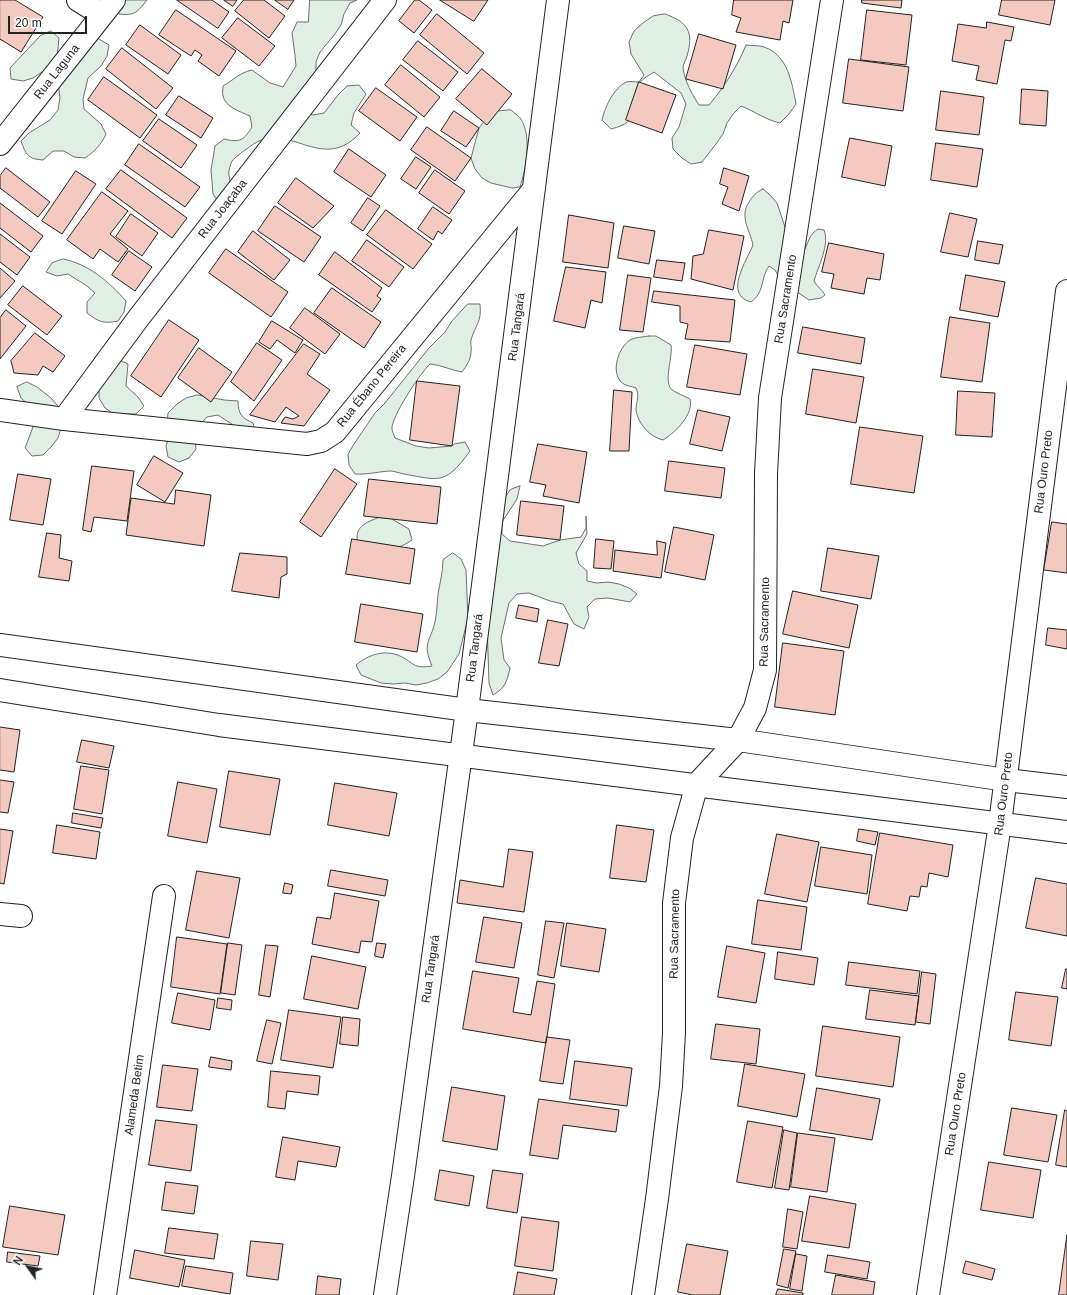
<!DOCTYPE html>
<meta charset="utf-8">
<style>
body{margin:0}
#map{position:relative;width:1067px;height:1295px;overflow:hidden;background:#fff;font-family:Arial,sans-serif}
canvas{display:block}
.north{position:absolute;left:8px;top:1247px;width:40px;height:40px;-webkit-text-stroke:3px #fff;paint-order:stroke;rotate:303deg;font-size:11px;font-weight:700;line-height:16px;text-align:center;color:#222}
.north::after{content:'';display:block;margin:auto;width:14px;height:18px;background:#222;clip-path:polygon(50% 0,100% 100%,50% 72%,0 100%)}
.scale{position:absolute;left:8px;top:16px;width:79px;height:18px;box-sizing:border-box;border:2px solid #222;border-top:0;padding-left:5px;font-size:12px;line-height:14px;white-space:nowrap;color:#222;-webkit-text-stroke:3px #fff;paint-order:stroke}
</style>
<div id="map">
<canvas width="1067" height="1295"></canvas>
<div class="north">N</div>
<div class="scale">20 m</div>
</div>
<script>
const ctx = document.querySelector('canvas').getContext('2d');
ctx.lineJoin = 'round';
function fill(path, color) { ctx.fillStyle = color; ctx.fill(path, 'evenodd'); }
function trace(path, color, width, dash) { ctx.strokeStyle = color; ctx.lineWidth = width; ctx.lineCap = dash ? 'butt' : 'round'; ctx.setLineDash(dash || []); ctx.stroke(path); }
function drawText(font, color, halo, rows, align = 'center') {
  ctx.font = font + ' Arial,sans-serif'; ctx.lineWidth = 3; ctx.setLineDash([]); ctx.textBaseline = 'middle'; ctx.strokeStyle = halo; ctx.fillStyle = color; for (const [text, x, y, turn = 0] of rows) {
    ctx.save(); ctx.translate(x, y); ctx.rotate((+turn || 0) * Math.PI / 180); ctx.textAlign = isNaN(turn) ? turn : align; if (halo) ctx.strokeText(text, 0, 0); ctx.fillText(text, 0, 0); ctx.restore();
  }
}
const green = new Path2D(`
 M87,0H147C144,4 140,9 136,12C122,20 99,7 87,0Z
 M310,0H357L350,3L344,14L341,25L335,34L320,52L316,62V73L302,112L313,115L324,113L338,95L347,86L359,85L366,94L354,113L351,125L360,133C324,172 293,126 259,141C254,143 235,157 232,161C231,163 230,167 229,170C228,174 230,178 230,182C230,191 226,196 219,203L213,194L211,170L215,146L224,139C240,143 244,140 252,127L250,116C241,112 225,107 223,96C222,93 223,89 223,86C235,79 239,73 252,70L270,83L283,87L296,66L295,55L292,33L297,22H308Z
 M665,14C688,22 694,32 687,56C686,60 683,64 683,68C685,82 692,94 699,105H709C724,87 737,67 746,45C752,46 759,45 764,47C788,55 792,83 796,104L789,114L780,123C766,120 754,111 741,106L733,114L727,123L723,134L716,144L702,162L691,164L682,158L673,149L672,138L679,127L686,104L681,93L654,72C648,76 641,79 638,86C629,109 643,121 611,129L602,120C605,107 613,89 626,82C630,81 635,82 639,82L644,75L631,54L629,42L634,31L643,23L653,16Z
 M51,31L59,38L57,58L51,66L33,78L23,81L11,79L10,68L40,36Z
 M99,39L109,45L107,56L101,66L88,78L83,99L84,109L101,124L106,134C101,145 95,151 85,158L74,157L64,151H53L43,160C28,159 26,155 21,141L29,133L50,120L58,110L60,98L57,75L87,42Z
 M511,110C514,113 519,116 521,119C532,137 526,169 520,187L512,188L491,183L482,178L475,169L471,158L479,128L489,115L498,111Z
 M763,189L769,194L777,203L789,239L796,250L805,249C809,240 810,234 818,229L824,230C830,244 818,267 814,281C817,287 822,289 825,295L821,298L809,300L781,281L775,270L769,266C760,279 765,292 751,302C723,295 747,260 753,245C750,230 739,217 749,202C753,196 756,192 763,189Z
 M63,259C89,264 109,282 126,301L124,312L118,321C103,324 99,322 87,313V302L95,293L87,286L68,274L57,276L46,272L52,263Z
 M468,304H480C482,323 475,325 471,340C470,344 472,348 471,352C471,360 466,366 462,372C450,370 442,365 430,364C421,372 391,417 392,429C392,431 394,435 395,438L416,446L429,448L452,446L454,444L465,442L470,451C446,484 441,481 404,474C400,473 396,472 392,471C380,471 368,475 355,474L349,465L348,454L354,444L375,413L385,403L429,348L445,332L452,321Z
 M649,336H656L671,345C673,357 663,382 672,390C677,393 684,396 690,399C694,414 676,432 663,440C650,437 638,424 636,410C636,402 640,396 636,388C631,386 625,386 621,382C611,371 618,348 630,340C636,337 643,337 649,336Z
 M117,359L128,364L126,386L138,397L144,406L136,414H114L105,408L99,398V387Z
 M27,382L37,387L51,398L58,406L61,428L58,438L51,447L43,455L32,456L25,448L33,427V415L29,405L21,398L17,387Z
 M198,395L224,400L238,401C238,414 242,418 253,423L256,434L236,427L218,415L207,417L198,427L195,439L196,449L189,458L179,462L168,457L166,446L169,436L167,424L168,413L177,404L186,398Z
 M520,486L517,499L502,522V534L510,541L543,546L560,540L581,537L586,528V516L587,534L576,553L579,564L587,571V581L597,583L608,582L619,584L629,588L637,594L630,602L608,598L595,599L587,607L589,617L584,629L574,624L563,604L550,601L529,593L517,594L509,603L501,638L504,660L510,668C507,682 505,688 493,695L489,683L487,622L504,499L510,490Z
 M380,517L390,518L409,529L412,540C393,553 383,550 360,550C352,529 361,524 380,517Z
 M453,553L461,559L466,570L468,618L459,654L447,672L438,679L427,683L416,685L405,683L393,684L381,683L361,675L356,665C368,655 384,649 400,656C415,663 412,669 432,666C422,642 430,643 435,622C437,613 437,603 438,594C440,582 443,572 443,560Z`);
const building = new Path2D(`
 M0,0H15L43,17L21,52L0,39Z
 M177,0H212L229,12L218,28Z
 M224,0H237L233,6Z
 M244,0H264L285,16L269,38L235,11Z
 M275,0H294L288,9Z
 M415,0H419L432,10L414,33L399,21Z
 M440,0H488L474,21Z
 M734,0H793L789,23L783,21L780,40L736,32L741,18L732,15Z
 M862,0H902L901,8L862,3Z
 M1002,0H1055L1050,25L999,15Z
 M176,10L236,51L219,76L198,61L202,55L195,50L191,56L159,35Z
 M867,10L912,15L906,65L861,60Z
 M437,14L484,53L467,74L420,35Z
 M238,18L275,46L259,66L222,38Z
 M987,22L1014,27L1011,41L1005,40L997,84L976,80L979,66L952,61L958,24L986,28Z
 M140,25L181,55L168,74L126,45Z
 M699,34L736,45L723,89L686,79Z
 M418,41L458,72L443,91L403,60Z
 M122,48L173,88L156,109L106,69Z
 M849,59L909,67L903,111L843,103Z
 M401,65L440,97L424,117L385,85Z
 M482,69L512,94L487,125L456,99Z
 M104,77L157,115L140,138L88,100Z
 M639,82L676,95L662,133L626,120Z
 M376,88L417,117L400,141L359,111Z
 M1022,89L1048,91L1046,126L1020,124Z
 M941,91L984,97L979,135L936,130Z
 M179,96L213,118L201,138L166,115Z
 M454,111L479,128L466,147L441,131Z
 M159,119L197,145L181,168L143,141Z
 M427,127L471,158L455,181L411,150Z
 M850,138L892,146L885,186L842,177Z
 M936,143L983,149L977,187L931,180Z
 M139,144L200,187L185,207L125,165Z
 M349,149L386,175L371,197L334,172Z
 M416,157L431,167L416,189L401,179Z
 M6,168L50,202L38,217L0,188V176Z
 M724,168L749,176L739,211L722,204L728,187L720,184Z
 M121,170L187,218L172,238L106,189Z
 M435,170L465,191L449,214L419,193Z
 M76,171L96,184L62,234L42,221Z
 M296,178L334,206L313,228L278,203Z
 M102,192L128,211L110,234L128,249L118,262L100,249L93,259L67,240Z
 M368,198L380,206L363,231L351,223Z
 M0,203L43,236L31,252L0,228Z
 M275,206L321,237L304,262L258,231Z
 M433,207L452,220L442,234L438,231L433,240L418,229Z
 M386,210L432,244L413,269L367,235Z
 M950,213L977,219L968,257L941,252Z
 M131,214L158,233L142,256L116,237Z
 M569,215L614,223L608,268L563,262Z
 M624,226L655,231L649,264L618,258Z
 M709,230L744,236L733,290L691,279L693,256L703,254Z
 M253,231L290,260L274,280L238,252Z
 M0,234L30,257L17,275L0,262Z
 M367,240L404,267L389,287L352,261Z
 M978,241L1003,245L999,264L975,260Z
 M829,243L884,254L880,280L867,278L864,294L831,288L834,274L822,272Z
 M226,249L288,292L271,317L209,273Z
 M129,251L152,267L135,291L112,275Z
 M335,252L382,288L377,296L381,299L372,312L319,275Z
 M657,260L685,263L682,281L654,277Z
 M566,267L606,272L602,303L591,300L585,328L554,321Z
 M0,268L15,281L0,298Z
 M628,275L651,278L643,332L620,330Z
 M966,275L1005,282L998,317L960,310Z
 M23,286L62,316L47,335L8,305Z
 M332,288L381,322L364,348L314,313Z
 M654,291L735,300L730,342L685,339L688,324L680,322V306L652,302Z
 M305,308L340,334L325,354L290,328Z
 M6,310L26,326L0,359V318Z
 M950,317L990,323L982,382L941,377Z
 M169,320L199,340L161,397L131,376Z
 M272,321L303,340L295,353L277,340L270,349L259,342Z
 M803,327L865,338L861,364L798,353Z
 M35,333L65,356L53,372L43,366L38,375L14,373L11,361Z
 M257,343L282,360L254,401L231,382Z
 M304,344L320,354L307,374L330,390L304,426L281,423L285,417L293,419L299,416L286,407L275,422L250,415Z
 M695,345L747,354L740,395L687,387Z
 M199,348L232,372L211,402L178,378Z
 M813,369L864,377L856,423L806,414Z
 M417,381L460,386L452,446L410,440Z
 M614,390L632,392L629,451H610Z
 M958,391L995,393L992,437L956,435Z
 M698,410L730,417L722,451L690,444Z
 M860,427L923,436L914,493L851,484Z
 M538,444L587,452L579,503L543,496L546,485L530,482Z
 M154,456L183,473L165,502L137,485Z
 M669,461L725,468L721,498L665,491Z
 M92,466L134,471L127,521L94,517L91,532L83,530Z
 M335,469L357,484L321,537L300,522Z
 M18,474L51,479L43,525L10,520Z
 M369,479L441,487L437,524L364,516Z
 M176,490L211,495L204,546L126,535L131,498L174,504Z
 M521,501L564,506L560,540L517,535Z
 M1052,522L1067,524V573L1044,570Z
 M674,527L714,535L705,580L665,572Z
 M47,533L61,535L59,558L72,561L69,581L39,577Z
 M352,539L415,549L410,584L346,574Z
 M596,539L614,541L611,569L594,568Z
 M657,541L666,543L661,578L613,571L615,550L657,555Z
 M828,548L879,556L871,599L821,591Z
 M240,553L287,557V574L281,577L279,598L232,591Z
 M793,591L858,605L849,648L783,634Z
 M361,604L423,614L417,652L355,642Z
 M519,605L539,609L537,622L516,618Z
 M548,620L568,624L559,666L539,663Z
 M1048,628L1067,630V649L1046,645Z
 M783,643L844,651L835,715L775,707Z
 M0,727L20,730L14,772L0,770Z
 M82,740L114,746L109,768L77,762Z
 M81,766L109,770L102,814L74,809Z
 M229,771L280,779L270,835L220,827Z
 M0,780L14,782L8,813L0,812Z
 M178,782L217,789L207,843L168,836Z
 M335,783L397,793L389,836L328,825Z
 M73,813L103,818L101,828L72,823Z
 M57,825L100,832L96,859L53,853Z
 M617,825L654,830L646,882L610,878Z
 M0,829L13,831L4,884L0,883Z
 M859,829L878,832L875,845L857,841Z
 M880,833L953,845L948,877L929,873L927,887L921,886L919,897L910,896L907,911L868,904Z
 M777,834L819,842L807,902L765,894Z
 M821,847L872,855L867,894L815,886Z
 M509,849L533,852L524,912L457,903L460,880L503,887Z
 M331,870L388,880L385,896L328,886Z
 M197,871L240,878L229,938L186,930Z
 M1036,878L1067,884V936L1026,928Z
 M285,883L293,885L291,894L283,893Z
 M335,893L379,901L372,942L361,941L359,953L312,944L317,917L330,919Z
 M758,900L807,907L801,950L752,944Z
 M484,917L522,923L514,968L476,962Z
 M546,921L564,923L554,978L538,975Z
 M567,923L606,929L599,972L561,966Z
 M177,937L227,944L220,994L171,987Z
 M228,943L242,945L235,995L221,993Z
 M377,943L386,944L383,958L375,956Z
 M266,945L278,946L270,997L259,995Z
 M727,946L765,953L756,1003L718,997Z
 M778,952L818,958L814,985L775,979Z
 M312,956L366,967L358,1009L304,999Z
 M849,962L920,971L917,994L846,985Z
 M1066,969H1067V989L1062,988Z
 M473,971L519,978L513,1012L531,1015L537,981L555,984L546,1043L463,1029Z
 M922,972L936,974L930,1024L916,1022Z
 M870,990L919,996L915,1025L866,1019Z
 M1016,992L1058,997L1051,1046L1009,1040Z
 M178,993L215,1000L210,1030L172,1023Z
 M218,998L232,1000L231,1010L217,1008Z
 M289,1010L341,1017L333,1068L281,1060Z
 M343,1017L360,1019L358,1046L340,1044Z
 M267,1020L281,1023L272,1064L257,1061Z
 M716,1024L760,1029L756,1064L711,1059Z
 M823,1026L900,1037L893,1087L816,1076Z
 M547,1037L570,1040L563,1084L540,1081Z
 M211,1057L232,1061L231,1070L209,1067Z
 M575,1061L632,1068L627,1106L570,1099Z
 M745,1064L805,1074L797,1117L738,1106Z
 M163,1065L198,1069L192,1111L157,1107Z
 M271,1071L320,1076L318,1095L287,1091L285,1109L268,1107Z
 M452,1087L505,1096L497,1150L443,1141Z
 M817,1088L880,1099L872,1140L810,1130Z
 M539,1099L619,1110L616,1132L563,1125L558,1159L530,1155Z
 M1012,1108L1057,1115L1048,1162L1004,1155Z
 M1065,1110L1067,1111V1167L1056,1165Z
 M156,1120L197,1125L191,1171L149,1165Z
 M748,1121L783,1127L772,1188L737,1182Z
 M784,1130L797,1133L789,1190L775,1188Z
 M798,1133L835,1138L827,1192L791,1187Z
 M283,1137L340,1147L336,1167L298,1161L295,1180L276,1177Z
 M989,1162L1041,1170L1033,1218L981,1210Z
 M440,1170L474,1176L469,1206L435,1200Z
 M493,1170L523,1174L517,1213L487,1208Z
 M166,1182L198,1186L194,1214L162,1210Z
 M810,1196L856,1204L849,1248L802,1241Z
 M10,1206L65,1215L58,1255L3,1247Z
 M788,1209L803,1212L797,1249L783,1247Z
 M522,1217L559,1222L553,1271L515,1266Z
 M169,1228L218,1234L214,1259L165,1253Z
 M1067,1235V1295H1059Z
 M251,1241L283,1244L278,1280L247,1276Z
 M687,1244L728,1251L720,1295H693L678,1292Z
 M784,1249L796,1251L788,1288L777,1285Z
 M135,1250L185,1260L179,1287L130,1278Z
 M8,1252L40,1256L38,1266L7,1262Z
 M796,1254L807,1256L802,1291L790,1289Z
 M828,1255L870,1262L867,1279L825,1272Z
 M966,1261L995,1269L992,1280L963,1273Z
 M186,1266L233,1273L230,1294L182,1286Z
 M518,1272L557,1279L554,1295H514Z
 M836,1275L875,1282L873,1295H832Z
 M318,1276L341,1279L339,1295H316Z
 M778,1289L803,1293V1295H776Z`);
const street = new Path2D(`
 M78,0L102,15
 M0,144L114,0
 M0,410L64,419L307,444L321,441L335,432L534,189
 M64,419L137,320L385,0
 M0,914L21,916
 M105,1295L164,896
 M385,1295L403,1176L467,710L558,0
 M643,1295L657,1199L671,1086L674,1033V903L682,838L697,784L738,740L755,708L765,670L766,474L770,398L832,0
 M928,1295L1000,824L1067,291`);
const secondary = new Path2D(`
 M0,645L467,710L738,740L1006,780L1067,787
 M0,690L219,725L1067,832`);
const streetNames = [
 ["Rua Laguna",57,72,-52],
 ["Rua Joaçaba",223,209,-52],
 ["Rua Sacramento",786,299,-81],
 ["Rua Tangará",517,327,-83],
 ["Rua Ébano Pereira",372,386,-51],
 ["Rua Ouro Preto",1044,472,-83],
 ["Rua Sacramento",765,622,-89],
 ["Rua Tangará",475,648,-83],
 ["Rua Ouro Preto",1004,794,-83],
 ["Rua Sacramento",675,934,-89],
 ["Rua Tangará",431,969,-82],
 ["Alameda Betim",135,1095,-82],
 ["Rua Ouro Preto",956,1114,-81]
];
fill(green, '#e0efe3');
trace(green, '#6f6f6f', 1);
fill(building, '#f3c9c0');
trace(building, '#222', 1);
trace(street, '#222', 24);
trace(secondary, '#222', 24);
trace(street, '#fff', 22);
trace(secondary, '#fff', 22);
drawText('12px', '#222', '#fff', streetNames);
</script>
